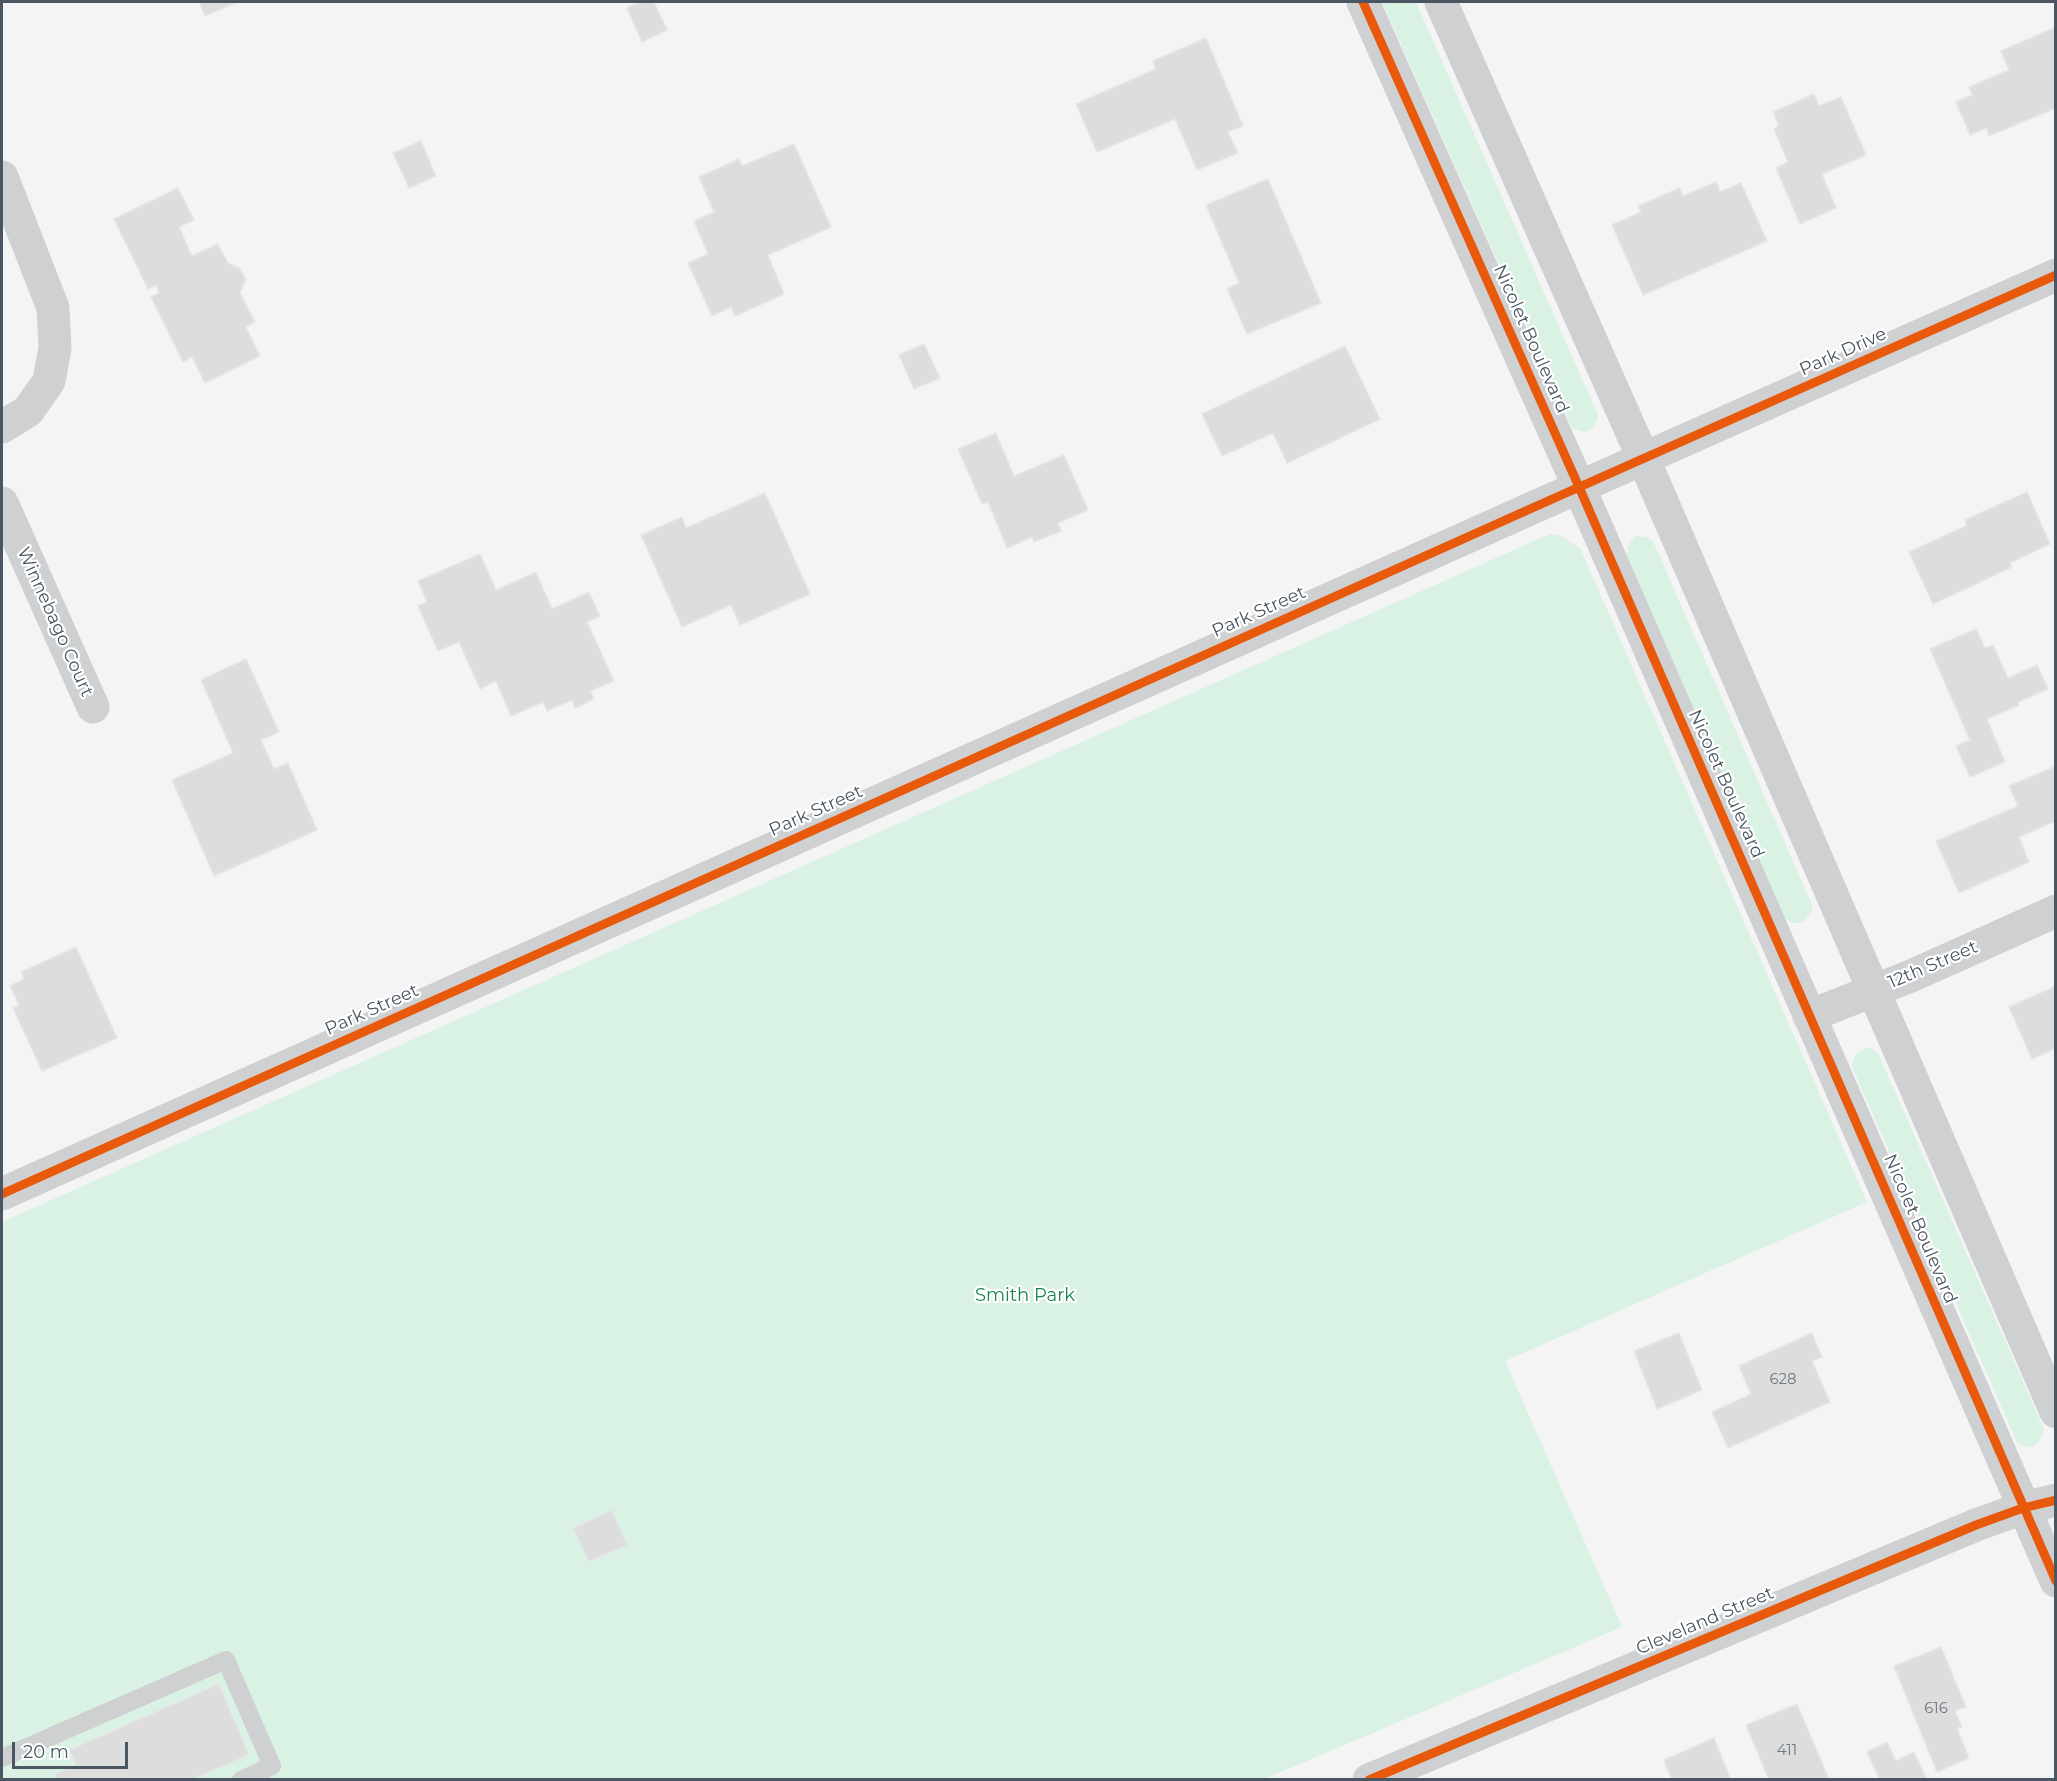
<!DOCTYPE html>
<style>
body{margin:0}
#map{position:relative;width:2057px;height:1781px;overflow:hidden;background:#f4f4f4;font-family:Montserrat,sans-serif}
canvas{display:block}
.frame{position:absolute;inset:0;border:3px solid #4a5661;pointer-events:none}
.scale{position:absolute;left:12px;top:1742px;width:116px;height:27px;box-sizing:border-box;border:3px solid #4a5661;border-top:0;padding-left:8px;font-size:18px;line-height:21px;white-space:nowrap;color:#4a5661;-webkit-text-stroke:4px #fff;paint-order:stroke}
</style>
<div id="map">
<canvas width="2057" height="1781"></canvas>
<div class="frame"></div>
<div class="scale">20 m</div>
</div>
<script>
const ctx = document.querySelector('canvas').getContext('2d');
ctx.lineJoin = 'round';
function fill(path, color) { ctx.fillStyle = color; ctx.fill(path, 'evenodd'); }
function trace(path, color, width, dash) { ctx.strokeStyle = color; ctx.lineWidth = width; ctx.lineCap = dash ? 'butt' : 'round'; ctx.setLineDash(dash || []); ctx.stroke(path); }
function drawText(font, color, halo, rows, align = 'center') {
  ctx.font = font + ' Montserrat,sans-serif'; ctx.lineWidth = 4.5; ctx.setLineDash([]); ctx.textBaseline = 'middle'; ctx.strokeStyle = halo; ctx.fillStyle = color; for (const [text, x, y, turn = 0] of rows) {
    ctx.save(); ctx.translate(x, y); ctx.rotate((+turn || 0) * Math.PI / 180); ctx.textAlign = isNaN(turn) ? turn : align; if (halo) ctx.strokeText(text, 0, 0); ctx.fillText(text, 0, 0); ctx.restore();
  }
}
const green = new Path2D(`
 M1382,2H1416L1598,415C1594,432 1588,435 1572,428Z
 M1550,534L1560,535L1580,548L1867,1202L1505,1361L1622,1627L1262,1780L2,1779V1222Z
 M1635,536L1645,537L1653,541L1813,907L1809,915L1802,923H1793L1784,919L1627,556L1628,545Z
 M1870,1048L1878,1053L2044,1429C2039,1445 2033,1453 2017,1442L1852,1067C1854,1055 1857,1049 1870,1048Z`);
const building = new Path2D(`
 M199,2H237L205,16Z
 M640,2H654L667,30L642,42L627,8Z
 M2056,27V108L1989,136L1986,128L1970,135L1956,102L1972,95L1969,87L2009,70L2001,51Z
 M1206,38L1243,126L1228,132L1238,153L1197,170L1175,119L1097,152L1076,104L1156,69L1153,61Z
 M1814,94L1819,106L1841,97L1866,155L1822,174L1836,208L1800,224L1776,168L1788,162L1774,129L1779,126L1773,112Z
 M421,141L436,176L409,188L393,153Z
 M794,144L831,227L768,255L784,294L735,316L731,307L712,316L688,263L708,254L694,221L714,212L699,177L739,159L742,166Z
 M1268,179L1321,303L1247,334L1227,289L1239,283L1206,205Z
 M1716,182L1720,192L1741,183L1767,241L1643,295L1612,225L1641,212L1638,206L1680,188L1683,196Z
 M178,188L194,220L179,227L192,256L218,244L228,263L239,268L246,279L240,293L255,322L246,327L260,356L205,383L192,357L183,362L151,297L159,293L156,285L148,289L114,219Z
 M924,344L940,378L914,389L899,355Z
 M1345,346L1380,419L1287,463L1273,433L1222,456L1202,414Z
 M996,433L1014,476L1064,455L1088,510L1058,523L1061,531L1034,542L1032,537L1007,548L988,502L982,504L958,449Z
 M2027,492L2050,544L2010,563L2012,567L1933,604L1909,552L1966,526L1965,520Z
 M765,493L810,594L740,625L731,605L682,627L641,535L682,517L686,528Z
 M480,554L496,590L536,572L552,609L589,592L600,616L587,622L614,681L590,691L594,699L575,708L572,700L547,711L543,702L511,716L496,681L480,689L459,642L438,651L418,606L427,602L418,581Z
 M1976,629L1985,648L1993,645L2008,678L2037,665L2048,689L2018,702L2019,705L1987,719L2005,762L1970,777L1956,746L1970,740L1930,649Z
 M246,659L279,732L261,740L274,769L288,763L317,830L214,876L172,780L233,753L201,680Z
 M2054,767L2056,821L2019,837L2029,862L1959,893L1936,841L2018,806L2009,786Z
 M76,947L117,1038L42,1071L13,1008L19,1005L10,986L24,979L21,972Z
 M2056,986V1048L2032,1059L2009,1007Z
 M1679,1333L1702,1390L1657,1409L1634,1351Z
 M1812,1333L1822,1357L1812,1361L1830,1402L1728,1448L1712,1412L1751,1394L1739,1366Z
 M612,1510L627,1545L589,1562L573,1528Z
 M1941,1647L1966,1707L1955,1711L1962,1727L1957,1728L1969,1758L1937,1772L1894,1666Z
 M219,1684L249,1755L190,1780H58L55,1774L76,1765L69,1750Z
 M1797,1704L1828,1777L1822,1780H1769L1746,1725Z
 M1714,1738L1731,1780H1672L1664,1760Z
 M1887,1742L1896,1761L1914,1752L1927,1780H1880L1867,1752Z`);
const service = new Path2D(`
 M2,1758L226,1660L272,1766L241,1780`);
const minor = new Path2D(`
 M2,177L53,308L55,348L49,381L28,411L2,427
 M2,503L93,707
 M1809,1016L1911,976L2056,911
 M2,1194L1530,509L2056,275
 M1369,1780L1976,1525L2023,1508L2056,1500`);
const tertiary = new Path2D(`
 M1363,2L1579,487L2056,1581
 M1441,2L1644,460L2056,1412`);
const cycleway = new Path2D(`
 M1363,2L1579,487L2056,1581
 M2,1194L1530,509L2056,275
 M1369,1780L1976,1525L2023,1508L2056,1500`);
const numberNames = [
 ["628",1783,1380],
 ["616",1936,1709],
 ["411",1787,1751]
];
const streetNames = [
 ["Nicolet Boulevard",1531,339,66],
 ["Park Drive",1843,352,-24],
 ["Park Street",1259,612,-24],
 ["Winnebago Court",55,622,66],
 ["Nicolet Boulevard",1726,784,66],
 ["Park Street",816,811,-24],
 ["12th Street",1933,965,-23],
 ["Park Street",372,1010,-24],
 ["Nicolet Boulevard",1920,1229,67],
 ["Cleveland Street",1705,1621,-23]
];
const parkNames = [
 ["Smith Park",1025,1296]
];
fill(green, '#d9f2e3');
fill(building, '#ddddde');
trace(building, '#e5e6e7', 1.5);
trace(service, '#ced0d2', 18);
trace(minor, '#ced0d2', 33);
trace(tertiary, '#ced0d2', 33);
trace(cycleway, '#e8590c', 9);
drawText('15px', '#707881', null, numberNames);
drawText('18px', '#4a5661', '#fff', streetNames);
drawText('18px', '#17864f', '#fff', parkNames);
</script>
